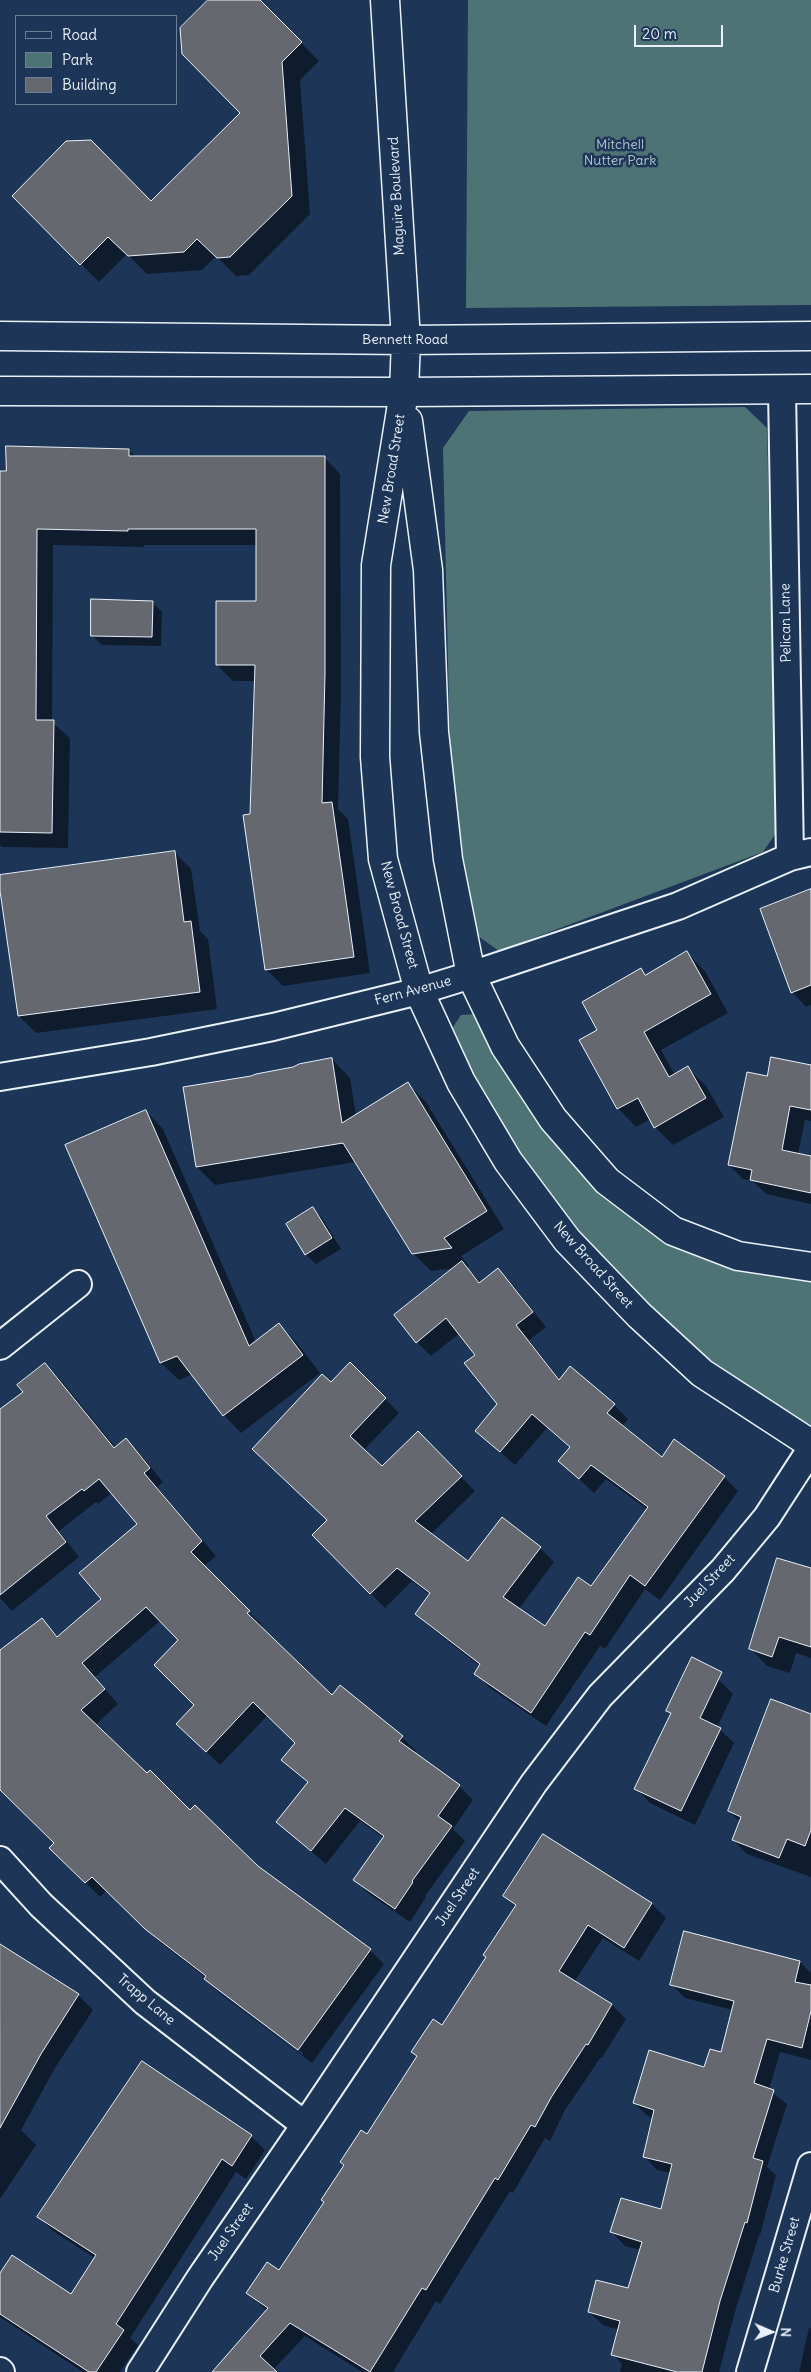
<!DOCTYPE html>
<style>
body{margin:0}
#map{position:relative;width:811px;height:2372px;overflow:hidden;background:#1d3557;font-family:Delius,sans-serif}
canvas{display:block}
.legend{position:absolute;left:15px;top:15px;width:162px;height:90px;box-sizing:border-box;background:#1d3557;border:1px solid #6e8097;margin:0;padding:6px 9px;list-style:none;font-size:15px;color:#e8f1f8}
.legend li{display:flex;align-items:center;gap:10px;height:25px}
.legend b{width:25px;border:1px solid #6e8097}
.north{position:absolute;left:746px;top:2307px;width:50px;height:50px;-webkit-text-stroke:4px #1d3557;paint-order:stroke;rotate:91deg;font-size:14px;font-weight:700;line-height:20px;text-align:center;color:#e8f1f8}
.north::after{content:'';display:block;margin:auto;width:18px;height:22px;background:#e8f1f8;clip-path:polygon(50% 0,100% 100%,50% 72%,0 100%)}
.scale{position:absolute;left:634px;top:25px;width:89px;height:22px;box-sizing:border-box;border:2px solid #e8f1f8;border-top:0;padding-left:6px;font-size:15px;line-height:18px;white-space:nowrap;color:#e8f1f8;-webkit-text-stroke:4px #1d3557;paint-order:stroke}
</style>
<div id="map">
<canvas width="811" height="2372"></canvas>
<ul class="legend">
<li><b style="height:6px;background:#1d3557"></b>Road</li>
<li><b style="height:14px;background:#4e7375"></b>Park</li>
<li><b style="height:14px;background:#666870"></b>Building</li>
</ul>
<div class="north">N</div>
<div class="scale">20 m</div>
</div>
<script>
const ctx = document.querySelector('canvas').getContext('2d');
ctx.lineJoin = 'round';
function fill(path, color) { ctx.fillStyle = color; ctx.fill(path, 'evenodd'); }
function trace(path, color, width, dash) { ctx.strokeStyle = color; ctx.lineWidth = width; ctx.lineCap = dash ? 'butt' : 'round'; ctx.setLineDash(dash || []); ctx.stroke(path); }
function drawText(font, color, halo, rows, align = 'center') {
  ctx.font = font + ' Delius,sans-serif'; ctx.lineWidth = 5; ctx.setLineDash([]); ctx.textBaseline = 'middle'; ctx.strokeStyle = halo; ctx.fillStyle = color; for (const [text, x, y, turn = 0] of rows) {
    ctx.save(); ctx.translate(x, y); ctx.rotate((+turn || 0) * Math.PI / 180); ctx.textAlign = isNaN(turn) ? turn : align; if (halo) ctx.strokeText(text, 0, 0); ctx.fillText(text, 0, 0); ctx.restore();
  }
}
const green = new Path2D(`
 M468,0H811V305L466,308Z
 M745,407L767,428L776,833L763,852L499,951L478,936L451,791L443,448L469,411Z
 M478,1014L585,1177L644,1224L811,1274V1428L690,1346L597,1255L525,1161L455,1043L453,1027L461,1015Z`);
const shadow = new Path2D(`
 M210,0H259L319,61L300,80L310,214L249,275L236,276L216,256L202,270L147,274L127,254L99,282L14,196L152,203L242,113Z
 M129,450L136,458L324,457L340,474L341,691L338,809L348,819L370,973L283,986L266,969L252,815L255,681H233L217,665L257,602V545H144V547L53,545L52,722L70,738L68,848L2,847L0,845V472Z
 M152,602L162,612L161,646L102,645L92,635Z
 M174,852L191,869L200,931L208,939L217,1009L36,1033L19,1016L0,877Z
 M811,891V1005L806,1007L792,992Z
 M687,953L705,971L728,1013L661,1050L675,1075L688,1068L706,1086L724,1117L673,1145L655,1127L651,1119L636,1127L618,1108L581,1040L598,1030L641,970L647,975Z
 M332,1059L350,1078L356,1116L408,1084L426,1102L504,1229L461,1256L469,1266L466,1267L481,1283L498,1269L512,1284L546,1327L529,1340L560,1380L614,1405L628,1419L621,1427L662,1459L724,1477L738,1491L660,1600L645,1589L605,1649L600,1646L546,1726L490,1688L476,1673L480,1666L431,1628L416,1614L430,1595L412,1581L385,1608L314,1535L329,1520L331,1384L350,1363L399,1413L364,1450L382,1468L418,1433L475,1491L431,1534L469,1563L540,1548L554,1562L518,1610L546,1628L591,1587L648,1510L606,1479L594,1493L560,1461L571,1448L547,1428L515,1465L476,1431L499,1404L477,1355L460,1333L431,1356L417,1342L455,1268L431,1271L413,1253L356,1162L215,1185L197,1167L184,1088L251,1078Z
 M811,1066V1121L805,1120L798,1154L811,1157V1204L766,1194L753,1181L743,1179L729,1165L768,1077Z
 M146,1111L163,1129L256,1342L279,1324L296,1342L320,1373L241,1433L224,1415L193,1374L179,1380L161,1363L67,1146Z
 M313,1209L322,1218L341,1249L316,1264L306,1255L288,1225Z
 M45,1364L59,1378L116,1448L126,1439L140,1454L163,1482L157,1487L216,1556L204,1566L263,1626L261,1628L333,1697L402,1737L416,1751L414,1753L459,1786L473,1800L453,1829L465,1841L425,1896L426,1897L410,1922L369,1894L355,1880L384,1838L360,1821L326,1864L277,1822L308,1783L282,1760L296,1743L268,1715L220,1765L192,1738L196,1705L180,1640L161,1620L95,1677L118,1704L95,1725L190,1812L257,1867L370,1950L384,1964L312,2063L219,1993L206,1978L161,1943L107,1890L100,1897L51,1848L56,1844L0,1791V1652L42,1620L59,1637L102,1599L138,1524L112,1493L98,1504L96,1502L59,1531L79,1557L12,1611L0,1598V1410L25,1392ZM219,1989L303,2053L302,2055L219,1992Z
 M811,1570V1658L796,1653L790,1673L767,1666L750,1648Z
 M688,1668L719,1680L733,1694L717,1727L734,1743L695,1825L650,1803L636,1788L672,1714L668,1710Z
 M811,1741V1877L747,1854L733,1840L740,1822L729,1811Z
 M543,1836L652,1904L666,1918L639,1961L603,1938L574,1982L612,2005L626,2019L602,2058L601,2057L565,2110L550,2141L545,2138L513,2193L510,2191L440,2304L436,2301L393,2372H362L305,2336L273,2370L275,2372H213L267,2311L248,2293L280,2271L418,2058L413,2052L442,2027L487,1957L516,1907L504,1896Z
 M684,1933L800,1962L811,1973V2060L780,2052L769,2090L787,2104L767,2167L776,2175L760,2235H759L734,2315L719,2372H620L622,2364L613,2354L619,2330L603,2325L589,2312L629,2289L640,2250L625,2246L612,2232L661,2211L671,2173L657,2170L644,2156L653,2118L648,2116L634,2103L705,2069L722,2054L733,2010L685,1998L671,1984Z
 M0,1946L78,1995L93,2010L55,2068L21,2130L36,2145L0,2199Z
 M251,2136L265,2150L246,2179L236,2172L130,2338L138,2345L120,2372H83L0,2317V2275L71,2296L95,2258L53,2231L39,2217Z
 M809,2328H811V2372H799Z`);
const building = new Path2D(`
 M208,0H260L302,42L282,62L292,196L230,257L217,258L197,239L184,252L128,256L108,237L80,265L12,196L66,141L91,140L151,201L240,113L182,54L180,28Z
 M6,446L129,449V456H325V674L322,803L332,802L354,957L265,970L243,815L250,814L255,665H216V601H256V529H128V531L37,529L36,720H54L52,833L0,832V471H6Z
 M91,599L153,601L152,637L91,636Z
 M175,851L184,922L191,921L200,992L18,1016L0,891V875Z
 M811,889V985L791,993L760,909Z
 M687,951L711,994L644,1032L669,1077L688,1066L706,1098L654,1128L638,1098L617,1109L579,1040L597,1030L582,1002L641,968L645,975Z
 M771,1057L811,1065V1110L790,1106L782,1150L811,1156V1193L750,1180L752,1170L728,1165L747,1072L767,1076Z
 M332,1058L342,1123L408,1082L487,1211L444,1238L452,1248L412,1254L343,1143L196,1167L183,1087L251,1076L256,1074L293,1067L299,1064Z
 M146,1110L249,1346L279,1323L303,1355L223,1416L177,1356L160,1363L65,1145Z
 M313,1207L332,1238L305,1255L286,1224Z
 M462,1261L479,1283L498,1268L533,1312L516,1325L559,1380L570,1366L615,1404L607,1413L662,1457L674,1439L725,1476L645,1586L630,1575L590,1635L585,1632L531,1713L474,1674L480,1664L415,1614L430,1593L397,1568L370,1594L312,1535L327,1520L252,1449L322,1374L331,1382L350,1362L386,1398L350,1436L382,1466L418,1431L462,1476L415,1521L468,1561L502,1517L541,1547L503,1597L545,1626L578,1577L591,1586L648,1507L591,1465L579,1479L558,1461L570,1447L532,1414L500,1452L475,1431L497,1404L464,1363L475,1355L446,1318L416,1343L394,1315Z
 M45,1363L114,1448L126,1438L150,1468L144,1473L202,1541L191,1552L250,1611L247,1613L332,1695L340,1685L403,1736L399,1741L460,1785L438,1816L452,1826L412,1881L413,1882L395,1909L353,1880L384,1836L345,1808L311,1851L276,1822L308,1782L281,1760L295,1743L253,1702L206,1752L176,1724L194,1705L154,1665L178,1640L146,1607L82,1663L105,1689L81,1710L147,1773L150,1770L190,1810L195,1805L258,1866L371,1949L298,2050L204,1979L206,1976L145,1929L92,1877L85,1883L49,1848L54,1843L0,1790V1650L42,1618L57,1637L101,1599L79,1573L137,1524L99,1479L84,1491L82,1489L46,1516L66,1542L0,1595V1409L23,1392L17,1385Z
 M777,1558L811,1568V1647L779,1637L772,1657L749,1649Z
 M692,1657L722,1672L700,1718L721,1728L681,1811L634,1789L671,1713L666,1711Z
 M771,1699L811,1714V1830L805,1846L787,1839L779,1858L732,1840L741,1817L728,1811Z
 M543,1834L652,1903L624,1948L588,1925L559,1971L612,2004L588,2045L586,2044L552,2096L535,2127L531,2125L498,2180L495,2178L426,2290L422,2288L370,2372L290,2323L260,2356L277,2372H212L268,2308L246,2293L267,2262L279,2270L324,2202L321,2200L344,2165L340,2162L361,2130L367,2134L417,2056L411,2052L433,2019L442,2025L486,1957L483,1955L516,1905L503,1896Z
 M684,1931L800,1961L795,1982L811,1985V2011L802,2048L767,2039L754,2083L774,2090L753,2158L763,2161L747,2223L745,2222L720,2301L702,2372H677L611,2355L620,2321L588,2312L596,2280L628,2288L642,2242L610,2232L621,2198L661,2209L672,2164L643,2157L654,2110L633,2103L649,2050L704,2067L710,2049L721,2052L734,2001L670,1985Z
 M0,1944L79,1994L41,2054L0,2128Z
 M142,2061L252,2135L232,2166L222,2159L116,2324L124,2330L96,2372H89L0,2314V2273L12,2255L71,2294L96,2255L37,2217Z`);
const street = new Path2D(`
 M782,390L790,857
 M0,1077L151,1052L273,1027L419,991L471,975L678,906L790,857L811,852
 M0,1346L78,1284
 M0,1860L41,1905L145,2002L305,2125
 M0,2371L1,2372
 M140,2372L200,2278L305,2125L534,1783L600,1696L723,1570L767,1517L811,1449
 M750,2372L811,2166`);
const secondary = new Path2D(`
 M385,0L406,340L404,392L376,565L375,757L383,859L419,991L461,1082L508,1161L567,1240L639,1315L702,1373L811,1444
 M0,336L406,340L811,336
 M0,391L404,392L811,389
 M408,421L428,570L434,732L448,859L471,975L505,1046L553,1119L607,1181L673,1231L738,1256L811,1267`);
const parkNames = [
 ["Mitchell",620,145],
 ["Nutter Park",620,161]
];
const streetNames = [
 ["Maguire Boulevard",397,196,-93],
 ["Bennett Road",405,340],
 ["New Broad Street",392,469,-81],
 ["Pelican Lane",786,623,-91],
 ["New Broad Street",399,915,75],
 ["Fern Avenue",413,991,-15],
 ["New Broad Street",593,1265,48],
 ["Juel Street",710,1581,-47],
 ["Juel Street",458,1897,-56],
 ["Trapp Lane",146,2000,40],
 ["Juel Street",231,2232,-55],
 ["Burke Street",785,2255,-74]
];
fill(green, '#4e7375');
fill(shadow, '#0007');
fill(building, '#666870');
trace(building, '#e8f1f8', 1);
trace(street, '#e8f1f8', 30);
trace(secondary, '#e8f1f8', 31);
trace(street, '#1d3557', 26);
trace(secondary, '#1d3557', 28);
drawText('14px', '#b2c5ca', '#1d3557', parkNames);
drawText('14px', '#e8f1f8', '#1d3557', streetNames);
</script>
